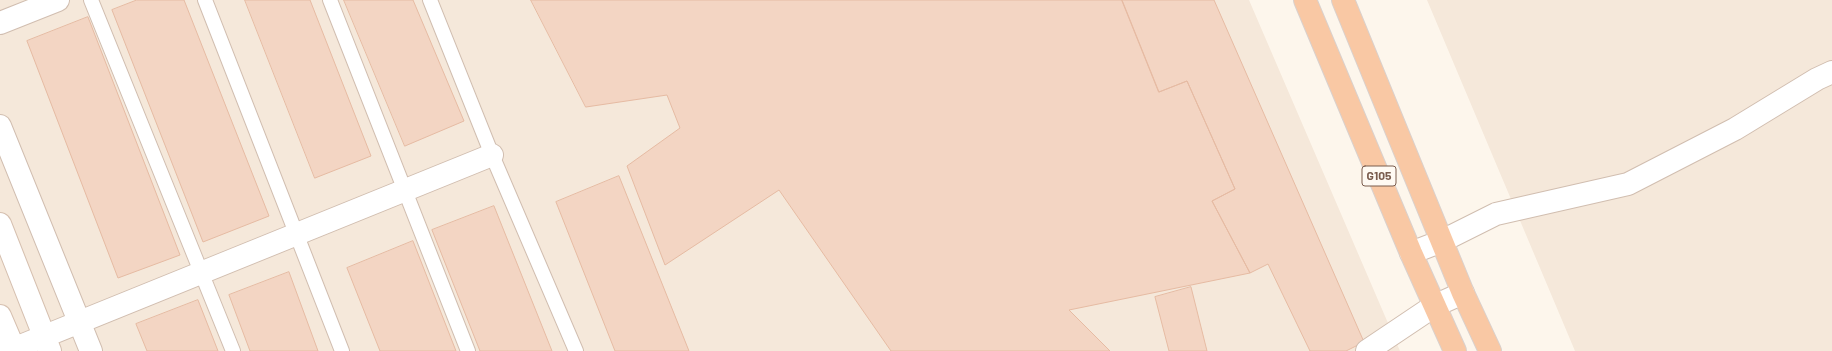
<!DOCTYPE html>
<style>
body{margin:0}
canvas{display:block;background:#fdf6ec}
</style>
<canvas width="1832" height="351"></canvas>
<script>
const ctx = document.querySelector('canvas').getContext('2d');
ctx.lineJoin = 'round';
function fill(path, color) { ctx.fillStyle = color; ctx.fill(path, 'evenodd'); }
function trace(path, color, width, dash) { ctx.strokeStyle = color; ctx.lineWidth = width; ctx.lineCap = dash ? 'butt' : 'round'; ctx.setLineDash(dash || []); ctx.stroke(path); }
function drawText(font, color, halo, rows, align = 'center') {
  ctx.font = font + ' Barlow,sans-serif'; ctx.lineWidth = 4; ctx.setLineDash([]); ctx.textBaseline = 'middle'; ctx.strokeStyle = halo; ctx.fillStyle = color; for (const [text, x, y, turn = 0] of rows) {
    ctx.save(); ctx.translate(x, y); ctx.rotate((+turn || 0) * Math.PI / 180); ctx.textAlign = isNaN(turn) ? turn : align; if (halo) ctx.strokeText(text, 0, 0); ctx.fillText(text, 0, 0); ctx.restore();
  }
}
const residential = new Path2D(`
 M0,0H1249L1400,351H0Z
 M1427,0H1832V351H1575Z`);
const building = new Path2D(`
 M137,0H184L269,216L203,242L112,10Z
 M245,0H310L371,156L315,178Z
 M344,0H413L464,121L405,146Z
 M531,0H1122L1159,92L1187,81L1235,189L1212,201L1250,273L1069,310L1110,351H891L779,190L665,265L627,166L680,128L667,95L586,107Z
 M1122,0H1214L1364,342L1346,351H1310L1268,264L1250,273L1212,201L1235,189L1187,81L1159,92Z
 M88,17L180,255L118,278L27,41Z
 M619,176L689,351H615L556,202Z
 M494,206L552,351H480L432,230Z
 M413,241L456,351H380L347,268Z
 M289,272L318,351H250L229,295Z
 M1191,287L1207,351H1169L1155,297Z
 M198,300L218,351H147L136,324Z`);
const service = new Path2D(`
 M91,0L233,351
 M205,0L342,351
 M330,0L468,351
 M430,0L492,155L576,351`);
const minor = new Path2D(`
 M0,23L58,0
 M1411,253L1442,241L1496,214L1628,184L1735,129L1817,79L1832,72
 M8,351L492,155
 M1367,351L1434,306L1463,293`);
const tertiary = new Path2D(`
 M0,126L91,351`);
const secondary = new Path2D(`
 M0,224L50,351
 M0,316L15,351`);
const trunk = new Path2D(`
 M1305,0L1411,253L1455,351
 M1343,0L1463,293L1490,351`);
const shields = [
 [1379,176,34]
];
const shieldNames = [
 ["G105",1379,176]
];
fill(residential, '#f5e8da');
fill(building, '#f3d5c3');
trace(building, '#e6bba3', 1);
trace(service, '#d1beb0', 16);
trace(minor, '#d1beb0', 24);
trace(tertiary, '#d1beb0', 24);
trace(secondary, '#d6c0b0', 24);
trace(trunk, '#dad1cd', 24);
trace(service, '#fff', 14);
trace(minor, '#fff', 22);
trace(tertiary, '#fff', 22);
trace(secondary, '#fff', 22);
trace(trunk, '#f9c8a4', 22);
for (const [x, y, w] of shields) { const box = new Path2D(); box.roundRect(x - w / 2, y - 10, w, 20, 3); ctx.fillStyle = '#fffaf3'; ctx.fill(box); trace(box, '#7a5c4d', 1); }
drawText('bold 12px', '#7a5c4d', null, shieldNames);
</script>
